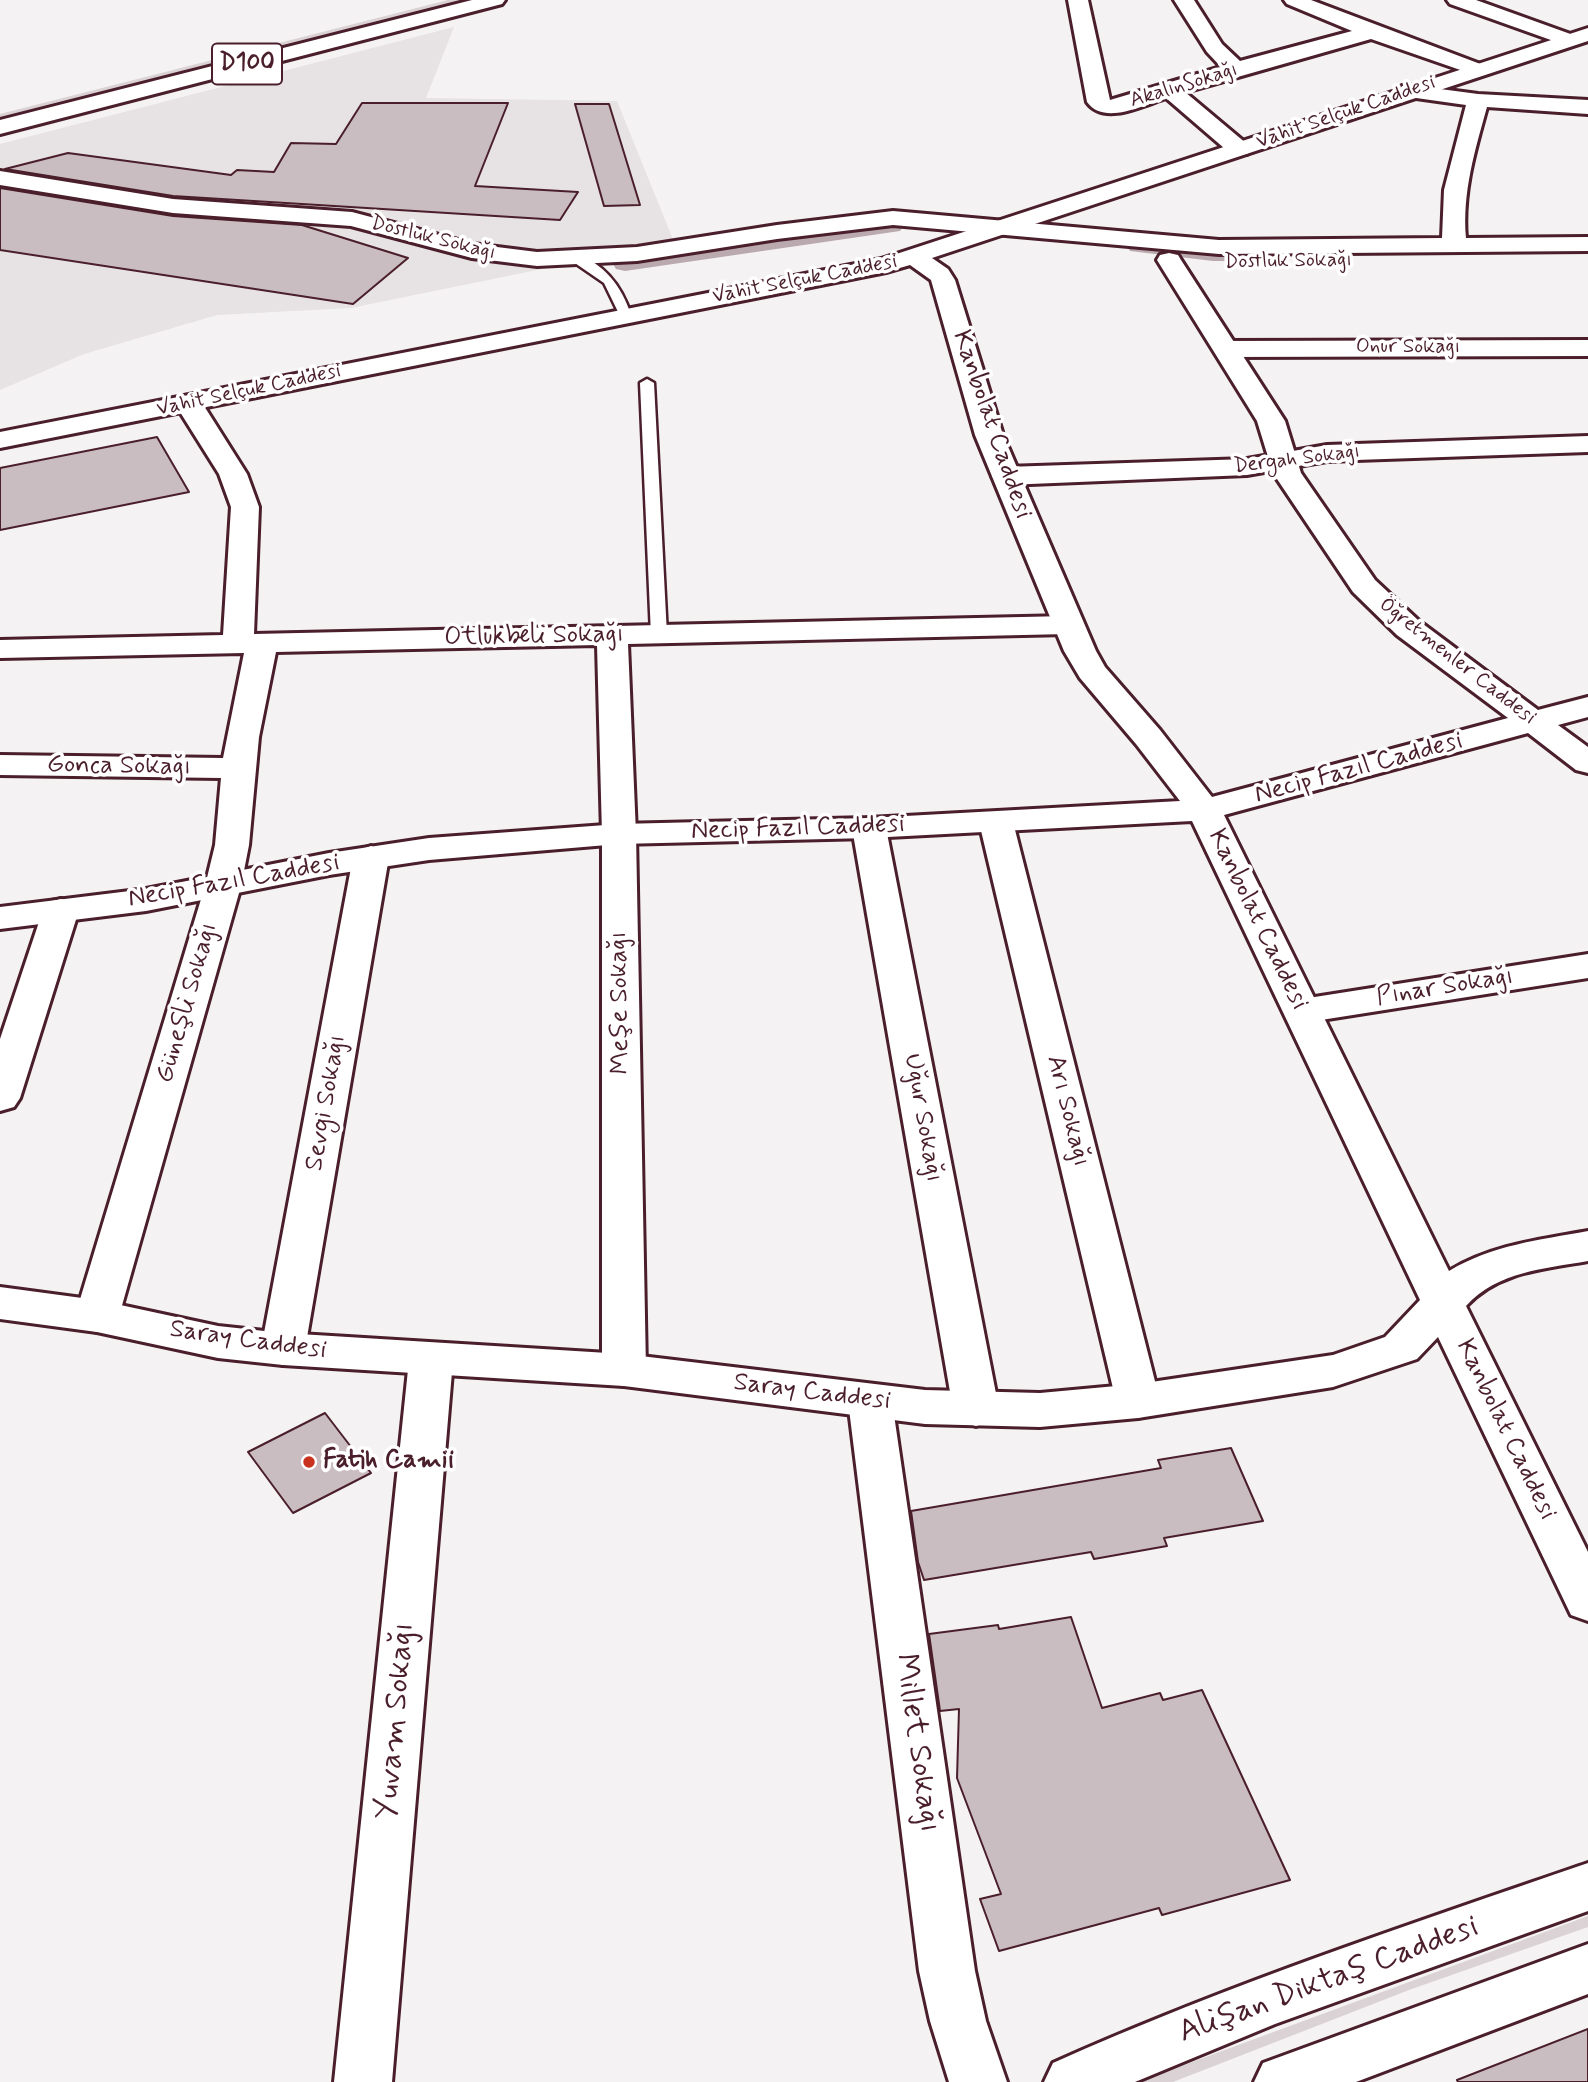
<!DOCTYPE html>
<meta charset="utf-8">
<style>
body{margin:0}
canvas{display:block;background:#f4f2f2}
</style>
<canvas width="1588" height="2082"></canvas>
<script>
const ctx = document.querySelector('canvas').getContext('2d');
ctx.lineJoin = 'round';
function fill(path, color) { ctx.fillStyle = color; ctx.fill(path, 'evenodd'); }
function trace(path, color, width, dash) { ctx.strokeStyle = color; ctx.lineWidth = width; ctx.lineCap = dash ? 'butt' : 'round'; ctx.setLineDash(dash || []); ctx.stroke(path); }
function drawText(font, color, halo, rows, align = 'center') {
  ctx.font = font + ' Mynerve,sans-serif'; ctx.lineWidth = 7; ctx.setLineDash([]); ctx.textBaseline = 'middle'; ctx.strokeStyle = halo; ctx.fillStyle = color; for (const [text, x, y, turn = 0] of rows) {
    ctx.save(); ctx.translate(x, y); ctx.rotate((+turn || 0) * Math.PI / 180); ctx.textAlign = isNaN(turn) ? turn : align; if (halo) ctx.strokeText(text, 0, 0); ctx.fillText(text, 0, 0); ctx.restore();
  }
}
const built = new Path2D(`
 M454,27L426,98L617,101L674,242L351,308L217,315L84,354L0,390V144Z`);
const green = new Path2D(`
 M448,0H467L0,119V114Z
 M1588,1916V1927L1409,1990L1173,2082H1138Z`);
const canal = new Path2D(`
 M892,219L900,221L904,226L900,231L625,271L616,269L613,264L616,259L625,257Z
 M1139,239L1213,247H1267L1276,249L1279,254L1276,259L1267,261H1213L1130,251L1127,246L1130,241Z`);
const building = new Path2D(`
 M362,103H508L475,186L578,192L560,220L173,196L5,169L68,153L231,175L237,170L274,172L291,143L336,144Z
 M575,104H609L640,205L604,206Z
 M0,188L173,216L302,225L408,258L353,304L0,250Z
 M157,437L189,492L0,530V468Z
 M325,1413L371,1473L293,1513L248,1452Z
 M1231,1448L1263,1521L1164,1538L1167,1546L1094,1559L1091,1552L924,1580L918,1562L911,1511L1161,1468L1158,1460Z
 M1071,1617L1102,1708L1160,1693L1163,1700L1202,1690L1290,1880L1162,1915L1159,1908L999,1951L980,1899L1001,1894L957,1778L959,1709L940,1711L929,1634L998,1625L999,1629Z
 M1588,2029V2082H1458L1457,2080Z`);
const lane = new Path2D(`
 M576,254C605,264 622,287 631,315L629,318H621L604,283L572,261V255Z
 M647,379L654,383L667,635L659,640L651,635L640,383Z`);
const street = new Path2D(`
 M1068,0H1088L1110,100L1221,67L1207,52L1174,0H1194L1222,44L1240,61L1352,31L1287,4L1284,0H1311L1483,65L1487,69L1483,73H1469L1371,39L1185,92L1247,144L1250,149L1247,154H1231L1166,98C1144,105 1104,126 1087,102Z
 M1447,0H1476L1576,36L1579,40L1576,44H1562L1450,4Z
 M1410,85L1478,94L1588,100V114L1487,107C1475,150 1462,193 1466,238L1588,237V251L1219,254L893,225L777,239L637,261L537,266L472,258L351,226L173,213L0,185V171L173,199L352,212L473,244L537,252L637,247L777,225L893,211L1219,240L1442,238L1444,190L1466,105L1402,96L1399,91L1402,86Z
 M1588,340V356L1227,357L1218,355L1214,349L1218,343L1227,341Z
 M189,396L199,398L247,474L259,507L254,634L1067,616L1078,618L1083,625L1078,632L1067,634L628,644L636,834L646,1370L640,1382L624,1386L608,1382L602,1370V834L597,645L276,652L259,737L249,845L241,886L119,1316L112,1327L97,1332L82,1327L75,1316L205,886L215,845L221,778L0,775V755L223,758L244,653L0,658V640L223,635L231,507L219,474L175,404L179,398Z
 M1588,436V452L1327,461L1247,475L1006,485L996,482L992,476L996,470L1006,467L1247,459L1327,445Z
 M996,812L1008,815L1013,822L1160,1401L1154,1413L1138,1418L1122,1413L1116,1401L979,822L984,815Z
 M869,818L881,821L886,828L999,1409L992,1421L976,1426L960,1421L953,1409L852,828L857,821Z
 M371,846L383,850L389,857L305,1349L299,1360L283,1365L267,1360L261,1349L353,857L359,850Z
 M61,899L74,902L79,910L20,1098L14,1107L0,1111V1039L43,910L48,902Z
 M1588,954V978L1302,1023L1289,1020L1283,1011L1289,1002L1302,999Z
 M431,1344L447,1348L453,1360L392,2082H334L409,1360L415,1348Z
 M870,1384L886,1389L892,1401L975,1971L986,2021L1007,2082H949L930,2021L919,1971L848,1401L854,1389Z`);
const secondary = new Path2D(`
 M1588,28V41L932,258L948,269L955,280L1003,435L1096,651L1105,667L1160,730L1212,797L1508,718L1397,635L1353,592L1273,473L1257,421L1157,260L1160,255L1169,253L1178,255L1181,260L1285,421L1301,473L1375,580L1419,621L1538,710L1588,697V717L1558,725L1588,747V773L1576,770L1528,733L1224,815L1449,1271C1492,1245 1539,1240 1588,1231V1261C1544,1269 1498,1271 1466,1306L1588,1552V1621L1571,1615L1438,1337L1417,1359L1333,1387L1138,1418L1040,1427L925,1424L624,1386L283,1365L218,1358L97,1332L0,1319V1287L97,1300L218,1326L283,1333L624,1354L925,1390L1040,1393L1138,1384L1333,1355L1385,1337L1420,1300L1192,821L869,838L619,844L429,860L329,875L146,911L0,929V907L146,889L329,853L429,838L619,824L869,818L1180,801L1136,744L1080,678L1064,651L975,435L931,280L910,265L886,272L0,448V432L881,259Z
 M1588,1863V1911L1275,2024L1135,2082H1044L1053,2063C1227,1985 1408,1925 1588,1863Z
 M1588,1944V1994L1356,2082H1254L1263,2063Z`);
const highway = new Path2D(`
 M472,0H505L502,4L0,134V120Z`);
const markers = [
 [309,1462,7,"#c8321e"]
];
const farStreetnames = [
 ["AkalınSokağı",1184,86,-17],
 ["Vahit Selçuk Caddesi",1346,113,-19],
 ["Dostluk Sokağı",433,239,14],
 ["Dostluk Sokağı",1288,262,-1],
 ["Vahit Selçuk Caddesi",805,280,-11],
 ["Onur Sokağı",1408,348],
 ["Vahit Selçuk Caddesi",249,391,-12],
 ["Dergah Sokağı",1297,460,-7],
 ["Öğretmenler Caddesi",1457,662,38]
];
const shields = [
 [247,64,70]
];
const shieldNames = [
 ["D100",247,64]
];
const streetNames = [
 ["Kanbolat Caddesi",991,425,71],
 ["Otlukbeli Sokağı",534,637,-1],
 ["Gonca Sokağı",119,767,1],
 ["Necip Fazıl Caddesi",1359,769,-15],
 ["Necip Fazıl Caddesi",798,829,-2],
 ["Necip Fazıl Caddesi",234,882,-10],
 ["Kanbolat Caddesi",1257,920,64],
 ["Pınar Sokağı",1445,988,-9],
 ["Güneşli Sokağı",188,1003,-74],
 ["Meşe Sokağı",621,1003,-91],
 ["Sevgi Sokağı",327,1103,-80],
 ["Arı Sokağı",1067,1111,76],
 ["Uğur Sokağı",922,1118,80],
 ["Saray Caddesi",248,1341,8],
 ["Saray Caddesi",812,1393,7],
 ["Kanbolat Caddesi",1505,1430,64]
];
const poiNames = [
 ["Fatih Camii",323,1462]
];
const nearStreetnames = [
 ["Yuvam Sokağı",397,1721,-85],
 ["Millet Sokağı",916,1743,82],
 ["Alişan Diktaş Caddesi",1329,1981,-20]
];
fill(built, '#e7e2e3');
fill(green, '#dbd2d5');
fill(canal, '#baa9ae');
fill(building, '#cabdc1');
trace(building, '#4a1f2b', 2);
trace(lane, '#4a1f2b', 5);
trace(street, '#4a1f2b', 6);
trace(secondary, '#4a1f2b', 6);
trace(highway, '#4a1f2b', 6);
fill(lane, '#fff');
fill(street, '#fff');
fill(secondary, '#fff');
fill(highway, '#fff');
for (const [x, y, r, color] of markers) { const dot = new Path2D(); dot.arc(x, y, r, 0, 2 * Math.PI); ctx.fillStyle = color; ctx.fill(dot); trace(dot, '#fff', 2.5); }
drawText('21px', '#4a1f2b', '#fff', farStreetnames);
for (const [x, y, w] of shields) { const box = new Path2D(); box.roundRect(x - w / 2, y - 20.5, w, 41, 5); ctx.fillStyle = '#fff'; ctx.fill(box); trace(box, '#4a1f2b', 2); }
drawText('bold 24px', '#4a1f2b', null, shieldNames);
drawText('26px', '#4a1f2b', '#fff', streetNames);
drawText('bold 26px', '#4a1f2b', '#fff', poiNames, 'left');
drawText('32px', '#4a1f2b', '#fff', nearStreetnames);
</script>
